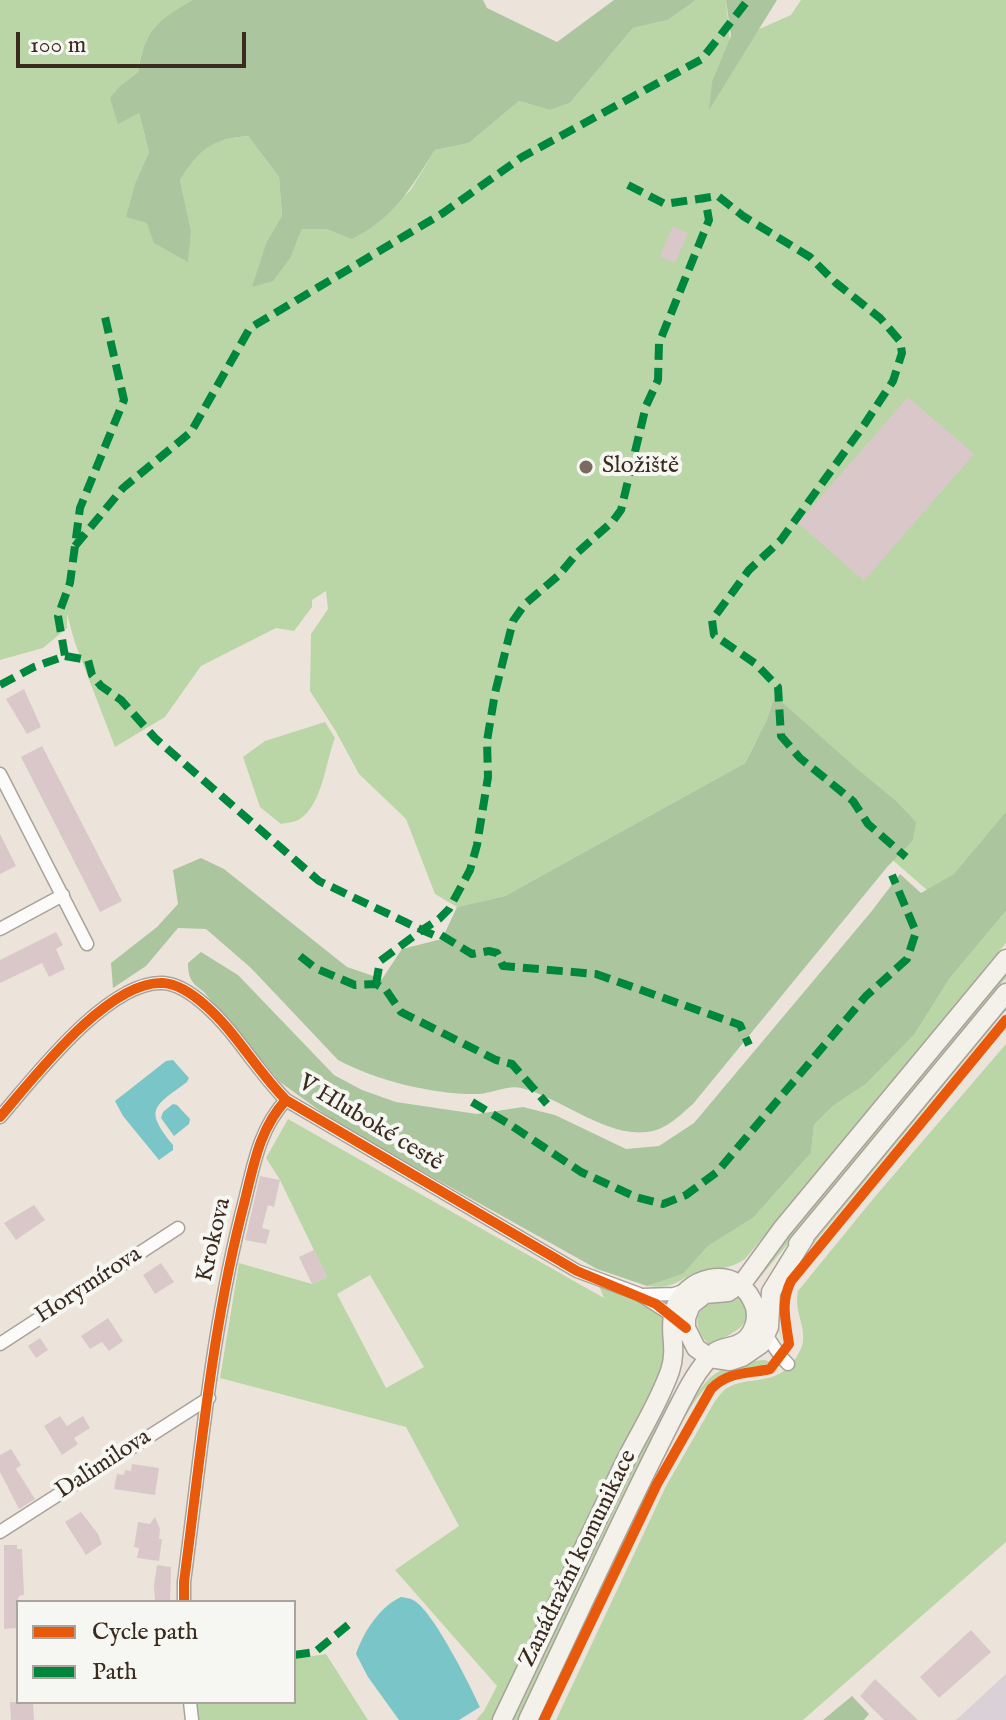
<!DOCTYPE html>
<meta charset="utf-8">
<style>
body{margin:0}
#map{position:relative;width:1006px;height:1720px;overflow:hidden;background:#ece4da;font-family:"IM FELL English",serif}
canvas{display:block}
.legend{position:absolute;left:16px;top:1600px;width:280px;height:104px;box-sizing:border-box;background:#f6f6f2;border:2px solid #aba49d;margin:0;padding:10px 14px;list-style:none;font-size:24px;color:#3b2a1e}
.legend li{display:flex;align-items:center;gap:16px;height:40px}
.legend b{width:40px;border:2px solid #aba49d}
.scale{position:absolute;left:16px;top:32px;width:230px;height:36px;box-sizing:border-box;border:4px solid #3b2a1e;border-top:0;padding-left:10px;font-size:24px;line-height:28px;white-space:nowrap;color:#3b2a1e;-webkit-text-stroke:6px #f6f6f2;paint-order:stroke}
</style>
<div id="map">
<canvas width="1006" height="1720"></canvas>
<ul class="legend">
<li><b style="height:10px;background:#e8590c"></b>Cycle path</li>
<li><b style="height:10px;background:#00873e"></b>Path</li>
</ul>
<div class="scale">100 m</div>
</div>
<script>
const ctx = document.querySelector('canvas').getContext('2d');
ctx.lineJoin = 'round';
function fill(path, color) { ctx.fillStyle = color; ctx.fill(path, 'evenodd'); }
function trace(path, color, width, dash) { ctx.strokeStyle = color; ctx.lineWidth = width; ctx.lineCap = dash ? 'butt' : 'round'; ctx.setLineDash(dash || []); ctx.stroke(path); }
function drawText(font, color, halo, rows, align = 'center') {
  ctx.font = font + ' "IM FELL English",serif'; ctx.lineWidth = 8; ctx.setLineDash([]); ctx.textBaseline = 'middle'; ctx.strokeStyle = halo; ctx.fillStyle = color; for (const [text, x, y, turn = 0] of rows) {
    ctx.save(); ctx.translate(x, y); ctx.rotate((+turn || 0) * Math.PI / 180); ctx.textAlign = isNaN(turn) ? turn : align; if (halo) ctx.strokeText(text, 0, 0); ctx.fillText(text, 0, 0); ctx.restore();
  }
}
const industrial = new Path2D(`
 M1006,1674V1720H956Z`);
const green = new Path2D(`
 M0,0H192C158,22 144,29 138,72L121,85L139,113L149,152L136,181L191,230L180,180C201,148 210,139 248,136L279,177L282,217L267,241L291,257L302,229L327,228L352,238L410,191L435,150L469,143L519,101L550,110L570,103L633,28L668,20L696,0H726L730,42L791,15L801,0H1006V906L981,937L756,741L745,763L505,896L457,907L435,894L406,819L359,774L335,730L310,691L311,634L328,609L326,591L312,600V607L294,631L276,628L201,666L165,717L115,747L75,643L67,614V628L43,648L0,660Z
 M325,722L335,738C325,763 323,803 300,819C295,822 287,823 281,824L260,807L243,757L265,741Z
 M1006,911V943L745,1259C730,1269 719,1268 702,1271C679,1277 677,1290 647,1286L683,1274L708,1246L753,1218L811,1153L814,1125L833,1106L866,1084L914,1035L950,978Z
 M1006,969V978L753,1286L749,1282Z
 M1006,1006V1010L801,1259L780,1293L778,1322L783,1344L776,1320L781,1282Z
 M1006,1044V1542L803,1720H556L666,1486L715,1401C718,1398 720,1394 723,1391C743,1374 772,1388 792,1363C797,1357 802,1349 803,1341C805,1324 794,1311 798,1291L873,1199Z
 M288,1119L604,1298L598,1284L630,1295L663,1316L669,1341L662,1376L610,1469L493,1720H476L484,1711L497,1686L395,1570L459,1526L406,1427L220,1378L239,1263L312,1284L327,1277L280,1180L266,1158ZM370,1275L424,1367L386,1388L337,1294Z
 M739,1298C761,1329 727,1332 711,1346C699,1337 690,1316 706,1306C715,1300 728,1303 739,1298Z
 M696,1357L701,1360L652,1440L617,1507L519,1720H512C569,1597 622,1471 696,1357Z
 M765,1360L770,1362L767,1364C748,1370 726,1368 710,1383C687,1405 670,1448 655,1477C616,1557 579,1639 541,1720H538C576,1638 612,1556 653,1475C669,1444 684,1405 708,1380C722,1365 746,1361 765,1360Z
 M326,1654L368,1720H196V1702H294V1659Z`);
const forest = new Path2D(`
 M192,0H483L487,8L557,42L614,0H696L668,20L633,28L570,103L550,110L519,101L469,143L435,150C410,189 395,217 352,239L327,229H302L291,257L273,281L252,287L267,241L282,216L279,177L248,136C211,139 200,149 180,180L191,230L188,262L154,243L147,223L126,217L136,181L149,152L139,113L118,124L110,98L121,85L138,72C145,28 157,22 192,0Z
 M726,0H777L709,110L712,82L731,36Z
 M775,696L856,768L896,801L916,822L913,840L888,866L693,1104C679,1116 666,1130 647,1132C605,1137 562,1098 521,1088C508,1085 493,1093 479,1094C434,1095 378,1081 338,1060L251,968L206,929L178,928L146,966L113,988L111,963L157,927L178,904L173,870L201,858L224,869L347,967L382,979L402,949L442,939L457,907L505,896L745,763L767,720Z
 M1006,812V911L950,978L914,1035L866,1084L833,1106L814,1125L811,1153L753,1218L708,1246L683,1274L647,1286L597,1269L341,1126L280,1082L204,992C192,983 188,979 188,963L201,952L238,975L334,1075L362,1090L396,1102L477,1114L523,1107L555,1115L626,1149L659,1146L694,1123L871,912L900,874L921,893L954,874Z
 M852,1696L869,1714L864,1720H823Z`);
const water = new Path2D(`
 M173,1060L189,1078L187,1082C153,1107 144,1109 173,1145V1150L159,1160L123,1116L115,1101L166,1061Z
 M173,1104L177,1105L190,1119L189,1124L174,1136L161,1118L163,1112Z
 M401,1597C405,1598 410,1598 413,1600C432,1609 470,1685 480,1707L459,1720H399L368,1677L356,1654C363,1633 380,1606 401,1597Z`);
const building = new Path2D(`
 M673,226L688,233L675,263L660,257Z
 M908,397L974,454L864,581L798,523Z
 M24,689L41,727L27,734L6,699Z
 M42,746L122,901L100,912L21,757Z
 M0,834L16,866L0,874Z
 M56,932L63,945L56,949L65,969L49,977L42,963L0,983V960Z
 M260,1176L280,1180L274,1207L268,1205L262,1228L270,1230L266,1244L245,1240Z
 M34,1205L45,1220L16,1240L4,1223Z
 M314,1250L327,1277L312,1284L299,1257Z
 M161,1263L174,1282L155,1294L143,1275Z
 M108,1318L123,1341L109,1351L102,1342L90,1349L81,1336Z
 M40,1338L48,1350L36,1358L28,1346Z
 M60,1416L67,1426L83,1416L90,1428L74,1438L78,1444L62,1455L44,1426Z
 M11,1449L21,1465L16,1469L35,1499L19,1509L0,1472V1455Z
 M132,1464L159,1468L155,1495L114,1489L117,1474L124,1475L125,1470L131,1471Z
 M81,1512L98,1534L102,1544L86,1555L65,1522Z
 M155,1517L160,1529L159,1539H162L159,1561L137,1558L139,1548L134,1547L138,1522L150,1524Z
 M4,1545H17V1549H22L24,1595L19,1596L18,1599V1628L4,1629Z
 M157,1565L171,1567L170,1602H155L154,1585Z
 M971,1630L991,1652L939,1698L920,1677Z
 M875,1679L918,1720H884L860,1696Z
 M10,1702H33L34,1720H11Z`);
const minor = new Path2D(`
 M0,774L87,944
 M0,929L63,895
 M0,1117C33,1079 108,980 163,983C178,984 195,996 206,1006C235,1031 257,1071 286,1100L577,1271L639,1294L676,1318
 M642,1295L674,1294L686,1290
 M762,1329C771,1341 777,1354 788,1364
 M0,1344L178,1228
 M0,1532L209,1398
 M184,1602V1582C201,1454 212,1325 245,1200C254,1163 260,1128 286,1100
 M190,1702L192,1720`);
const secondary = new Path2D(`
 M805,1237L771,1292L769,1327L761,1344L742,1357L730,1361L710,1358L696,1348L686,1328V1318L691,1305L705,1294L728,1292L744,1281L782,1229L1006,959
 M798,1244L1006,993
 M502,1720C542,1636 582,1552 622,1468C638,1435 658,1405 670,1371C678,1347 668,1332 674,1311C684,1277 734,1263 752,1300C761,1316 754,1339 736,1345C728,1348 721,1347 714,1353C701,1365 691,1382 683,1398C628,1504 579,1612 528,1720`);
const quiet = new Path2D(`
 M628,185L665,204L718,196L743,216L810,257L836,283L880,318L900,341L902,353L893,381L864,425L781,540L749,570L712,620L714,635L756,664L778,687L781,736L800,758L853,801L868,824L906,857
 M75,546L123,488L191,432L250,328L443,213L522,157L702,59L748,0
 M65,656L88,660L92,675L101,686L121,700L155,738L319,881L422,930L439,919L449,909L470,870L477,845L488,777L487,741L495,693L513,621L525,604L559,575L578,552L613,521L621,510L646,406L658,380L659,343L709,220L705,198
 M0,685L34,667L65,656L58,616L70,583L80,508L124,400L105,317
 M300,956L315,968L355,985L376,984L386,990L401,1012L496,1060L512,1064L547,1104
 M376,984L380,961L422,930L436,936L441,935L472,954L489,951L497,953L503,966L596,974L740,1025L749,1045
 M472,1102L509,1124L581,1172L636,1197L663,1204L686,1195L717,1172L866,996L907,959L916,932L892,875
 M294,1655L315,1652L353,1621`);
const cycleway = new Path2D(`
 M0,1117C33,1079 108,980 163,983C178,984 195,996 206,1006C235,1031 257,1071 286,1100L577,1271L656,1304L686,1328
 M184,1602V1582C201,1454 212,1325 245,1200C254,1163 260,1128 286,1100
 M544,1720L657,1484L711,1389C728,1371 748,1374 770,1369L789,1344C786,1321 780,1303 791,1281L1006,1020`);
const markers = [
 [586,467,8,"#796b60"]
];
const poiNames = [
 ["Složiště",602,467]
];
const streetNames = [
 ["V Hluboké cestě",370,1124,31],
 ["Krokova",215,1240,-77],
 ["Horymírova",89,1286,-33],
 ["Dalimilova",104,1465,-33],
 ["Zanádražní komunikace",579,1559,-64]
];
fill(industrial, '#d9d0d8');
fill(green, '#bad6a7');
fill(forest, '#abc69e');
fill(water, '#7ac5c8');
fill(building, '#dac7c9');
trace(minor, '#a9a29b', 15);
trace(secondary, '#a9a29b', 21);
trace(minor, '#fcfbf9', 12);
trace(secondary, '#f4f1eb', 18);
trace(quiet, '#00873e', 8, [16, 8]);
trace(cycleway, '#e8590c', 10);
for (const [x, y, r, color] of markers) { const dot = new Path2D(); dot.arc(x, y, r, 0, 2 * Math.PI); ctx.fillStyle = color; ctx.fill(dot); trace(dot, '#f6f6f2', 3); }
drawText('24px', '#3b2a1e', '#f6f6f2', poiNames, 'left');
drawText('24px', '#3b2a1e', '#f6f6f2', streetNames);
</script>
